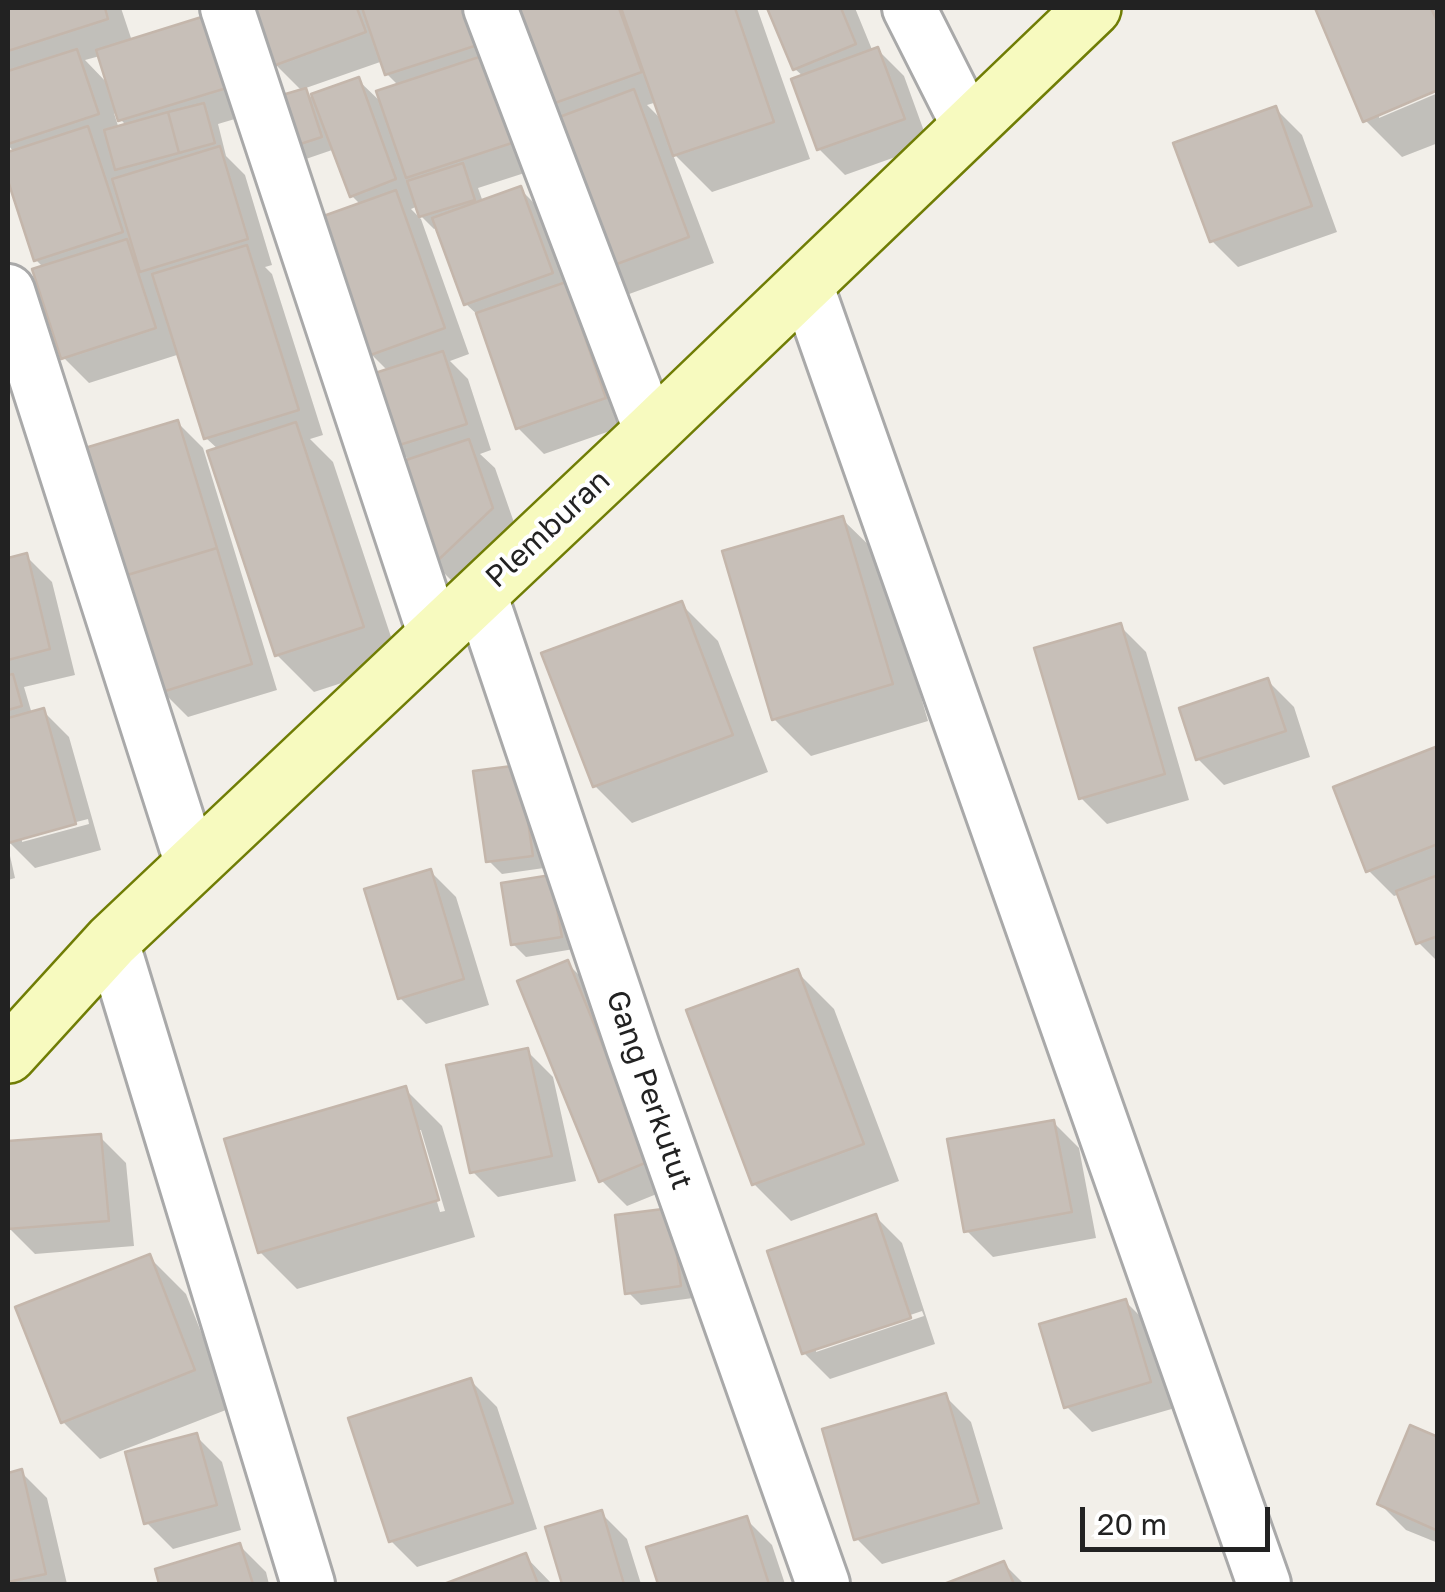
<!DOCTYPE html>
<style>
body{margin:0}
#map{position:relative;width:1445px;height:1592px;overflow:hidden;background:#f2efe9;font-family:"Golos Text",sans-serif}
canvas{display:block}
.frame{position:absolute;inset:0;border:10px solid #222;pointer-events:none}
.scale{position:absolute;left:1080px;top:1507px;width:190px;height:45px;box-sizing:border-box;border:5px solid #222;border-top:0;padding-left:12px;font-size:30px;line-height:35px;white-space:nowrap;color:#222;-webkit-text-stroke:8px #fff;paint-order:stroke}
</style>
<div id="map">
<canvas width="1445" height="1592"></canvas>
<div class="frame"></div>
<div class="scale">20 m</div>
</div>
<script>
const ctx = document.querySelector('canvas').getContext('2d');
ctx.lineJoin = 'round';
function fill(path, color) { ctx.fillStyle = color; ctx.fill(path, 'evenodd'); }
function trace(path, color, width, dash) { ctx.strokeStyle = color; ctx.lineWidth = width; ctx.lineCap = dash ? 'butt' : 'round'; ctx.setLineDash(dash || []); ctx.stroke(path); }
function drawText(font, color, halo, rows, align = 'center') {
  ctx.font = font + ' "Golos Text",sans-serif'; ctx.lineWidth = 8; ctx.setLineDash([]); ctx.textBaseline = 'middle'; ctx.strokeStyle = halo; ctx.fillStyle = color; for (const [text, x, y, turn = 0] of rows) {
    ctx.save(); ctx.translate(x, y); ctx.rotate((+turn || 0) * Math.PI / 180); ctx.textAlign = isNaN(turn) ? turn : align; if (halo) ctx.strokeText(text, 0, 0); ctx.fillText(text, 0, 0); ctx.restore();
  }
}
const shadow = new Path2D(`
 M8,8H121L132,41L207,18L255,113L218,124L226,156L245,175L272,265L265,267L272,274L323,435L310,439L333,462L400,664L314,692L277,655L219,450L206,438L180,354L89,383L63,357L44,268L36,260L8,173V154L14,152L8,145ZM100,56L109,85L85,60ZM114,113L127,126L119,129Z
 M254,8H491L540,168L478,188L483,202L520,189L546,215L630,424L544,454L518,428L481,318L466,304L438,227L434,229L421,216L418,206L411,209L421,219L469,354L450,361L468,379L491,450L480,454L495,468L518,534L460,589L435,564L410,461L395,446L388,371L371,354L361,205L352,196L335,149L303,160L290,147L302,91L275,64ZM383,61L387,74L399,86L384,105L358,80L311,97L303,89Z
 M508,8H757L810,159L712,192L672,152L714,263L621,297ZM657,102L664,122L647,105Z
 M770,8H855L873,52L878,50L904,76L929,145L845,175L819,149L804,77L795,69Z
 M1317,8H1438V88L1379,112V118L1438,93V143L1402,157L1365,120Z
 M1276,109L1302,135L1337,232L1238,267L1212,241Z
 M177,422L203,448L277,690L188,717L162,691Z
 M842,519L880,556L928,721L811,756L774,719Z
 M26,556L52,582L75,675L24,687L32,714L43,711L69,737L101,850L35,868L8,841V561ZM88,819L89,824L22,842V836Z
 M681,604L718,641L768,772L632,823L595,786Z
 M1120,626L1146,652L1189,800L1107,824L1081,798Z
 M1268,681L1294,707L1310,757L1224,785L1198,759Z
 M1438,749V962L1418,942L1400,894L1394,896L1368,870Z
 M532,781L544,868L502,874L489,861Z
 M8,847L15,878L8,880Z
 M430,871L456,897L489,1005L426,1024L400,998Z
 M550,878L574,949L526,957L513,944Z
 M567,963L593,989L674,1187L627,1206L601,1180Z
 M797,972L834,1009L899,1181L791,1221L754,1184Z
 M527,1051L553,1077L576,1181L498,1197L472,1171Z
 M405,1089L442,1126L475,1237L297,1289L260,1252ZM416,1130H421L445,1211L440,1212Z
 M1053,1122L1079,1148L1096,1238L993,1257L967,1231Z
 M100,1137L126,1163L134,1246L35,1254L9,1228L8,1143Z
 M876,1217L902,1243L935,1344L830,1379L804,1353ZM922,1311L924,1316L816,1352V1347Z
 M683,1224L693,1298L641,1305L628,1292Z
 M149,1257L186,1294L231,1408L100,1459L63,1422Z
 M1126,1302L1152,1328L1175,1408L1092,1432L1066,1406Z
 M471,1381L497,1407L537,1529L417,1567L391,1541Z
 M945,1396L971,1422L1003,1529L882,1564L856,1538Z
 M196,1436L222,1462L241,1530L173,1549L147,1523Z
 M1438,1440V1543L1406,1530L1380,1504Z
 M21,1472L47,1498L67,1584H8V1475Z
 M601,1513L627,1539L641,1584H565L548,1528Z
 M746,1519L772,1545L785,1584H661L649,1549Z
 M240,1546L266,1572L269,1584H162L158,1570Z
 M525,1556L552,1584H451Z
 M1003,1563L1024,1584H951Z`);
const building = new Path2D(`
 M8,8H105L108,19L8,51Z
 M252,8H357L366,32L273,66Z
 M362,8H475L487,42L385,75Z
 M502,8H619L642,72L538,109Z
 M621,8H735L774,122L673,156Z
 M767,8H841L856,44L793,70Z
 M1315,8H1431L1438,23V90L1363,122Z
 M208,15L230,87L118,121L96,50Z
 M878,47L905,119L817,150L791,79Z
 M77,49L99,114L8,144V71Z
 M485,55L515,142L406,178L376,91Z
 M359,77L396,179L350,197L311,94Z
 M306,88L322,137L288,148L272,98Z
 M634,89L689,237L593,273L538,125Z
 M204,103L215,143L179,153L168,112Z
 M1276,106L1312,206L1210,242L1173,143Z
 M168,112L179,153L115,170L104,130Z
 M88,126L123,232L34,261L8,181V152Z
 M220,146L248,239L140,272L112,179Z
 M463,163L475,200L419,217L407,181Z
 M521,186L553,273L464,305L432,218Z
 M396,190L445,328L368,356L318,218Z
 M127,239L156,328L61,359L32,269Z
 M247,245L299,410L204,439L152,274Z
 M566,282L606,398L516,429L476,313Z
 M443,351L467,424L393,447L369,375Z
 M178,420L217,548L124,576L85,448Z
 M296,422L364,627L275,656L207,451Z
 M469,439L493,508L433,565L397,463Z
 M843,516L893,684L772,720L722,551Z
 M217,548L252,664L159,693L124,576Z
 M27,553L50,649L8,660V558Z
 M682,601L733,735L593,787L541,653Z
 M1121,623L1165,774L1079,799L1034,648Z
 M13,674L22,706L8,710V675Z
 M1268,678L1286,731L1196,760L1179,708Z
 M44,708L76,824L8,843V718Z
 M1438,746V844L1366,872L1333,787Z
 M520,765L533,856L486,862L473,771Z
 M431,869L464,979L398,999L364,889Z
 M551,875L562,937L511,945L501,883Z
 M1438,875V936L1416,944L1396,891Z
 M568,960L650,1161L599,1182L517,981Z
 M798,969L864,1144L752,1185L686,1010Z
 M528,1048L552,1156L470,1173L446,1065Z
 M406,1086L439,1200L258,1253L224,1139Z
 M1054,1120L1072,1212L964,1232L947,1139Z
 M101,1134L109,1221L8,1229V1141Z
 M671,1208L681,1286L625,1294L615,1215Z
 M876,1214L911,1318L802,1354L767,1251Z
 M150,1254L195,1370L61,1423L15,1307Z
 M1126,1299L1151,1382L1064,1408L1039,1324Z
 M471,1378L513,1503L389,1542L348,1418Z
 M946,1393L979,1503L854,1540L822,1429Z
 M1410,1425L1438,1437V1531L1377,1504Z
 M197,1433L217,1505L144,1524L125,1452Z
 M22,1469L46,1574L8,1582V1473Z
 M602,1510L624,1584H562L545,1527Z
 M747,1516L769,1584H658L646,1547Z
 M240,1543L253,1584H159L155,1569Z
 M526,1553L538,1584H444Z
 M1004,1561L1014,1584H944Z`);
const street = new Path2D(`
 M227,8L435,636
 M490,8L651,432
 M909,8L969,127
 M806,284L1264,1584
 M8,291L192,865
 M480,593L633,1047L823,1584
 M112,941L308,1584`);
const secondary = new Path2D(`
 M8,1055L112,941L651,432L1093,8`);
const streetNames = [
 ["Plemburan",548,529,-43],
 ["Gang Perkutut",649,1090,71]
];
fill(shadow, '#0003');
fill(building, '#c7bfb8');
trace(building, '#c4b6ab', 2.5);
trace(street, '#a9a9a9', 58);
trace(secondary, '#707d05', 60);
trace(street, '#fff', 52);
trace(secondary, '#f7fabf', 55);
drawText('30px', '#222', '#fff', streetNames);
</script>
